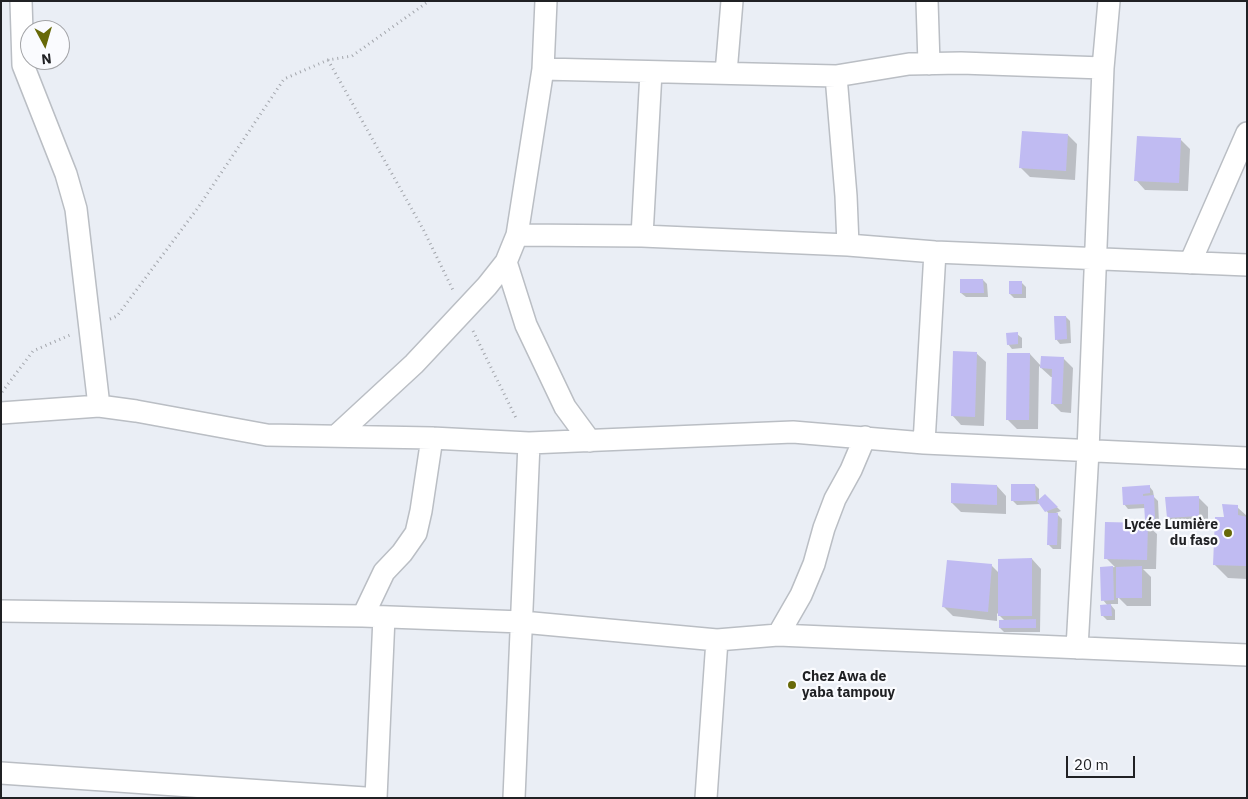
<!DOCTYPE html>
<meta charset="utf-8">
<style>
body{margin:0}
#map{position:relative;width:1248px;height:799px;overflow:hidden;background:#eaeef5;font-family:"IBM Plex Sans",sans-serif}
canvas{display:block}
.frame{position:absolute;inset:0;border:2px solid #202124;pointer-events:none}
.north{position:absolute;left:20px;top:20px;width:50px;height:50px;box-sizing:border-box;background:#fafbfe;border:1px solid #a3a4a7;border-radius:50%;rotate:174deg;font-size:14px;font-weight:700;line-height:20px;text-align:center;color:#202124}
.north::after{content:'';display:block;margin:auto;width:18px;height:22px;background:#676908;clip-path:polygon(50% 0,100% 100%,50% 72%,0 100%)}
.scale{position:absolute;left:1066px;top:756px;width:69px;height:22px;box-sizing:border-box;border:2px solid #202124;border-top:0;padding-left:6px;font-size:15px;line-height:18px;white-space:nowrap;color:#202124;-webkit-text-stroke:4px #fafbfe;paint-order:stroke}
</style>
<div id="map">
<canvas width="1248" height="799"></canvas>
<div class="frame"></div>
<div class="north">N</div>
<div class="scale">20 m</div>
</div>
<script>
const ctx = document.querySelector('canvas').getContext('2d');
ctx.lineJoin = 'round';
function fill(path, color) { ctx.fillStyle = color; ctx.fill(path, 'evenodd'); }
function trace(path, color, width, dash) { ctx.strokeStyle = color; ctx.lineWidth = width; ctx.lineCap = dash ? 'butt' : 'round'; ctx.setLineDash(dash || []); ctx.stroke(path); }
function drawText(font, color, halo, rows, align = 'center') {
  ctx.font = font + ' "IBM Plex Sans",sans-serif'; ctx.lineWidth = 4.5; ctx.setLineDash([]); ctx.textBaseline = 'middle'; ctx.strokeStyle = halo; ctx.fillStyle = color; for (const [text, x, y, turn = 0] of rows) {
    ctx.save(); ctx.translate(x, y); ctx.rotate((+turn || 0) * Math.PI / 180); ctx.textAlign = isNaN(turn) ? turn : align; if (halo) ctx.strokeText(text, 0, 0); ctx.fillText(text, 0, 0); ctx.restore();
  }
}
const shadow = new Path2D(`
 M1068,135L1077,144L1075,180L1030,177L1021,168Z
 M1180,139L1190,149L1188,191L1145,190L1136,180Z
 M983,280L987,284L988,297H966L961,293Z
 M1021,282L1026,287V298H1014L1010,294Z
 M1066,317L1070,321L1071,343L1060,344L1056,339Z
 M1017,334L1022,338V348L1012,349L1008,344Z
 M976,353L986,362L984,426L961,425L952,415Z
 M1030,354L1041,366L1064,359L1073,368L1071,413L1061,412L1052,403L1053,377H1051L1039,366L1038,429H1017L1007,419Z
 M1035,485L1039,489V500L1045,496L1061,511L1056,513L1062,519L1061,549H1053L1048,544L1049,514L1041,504L1017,505L1013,501Z
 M997,486L1006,496V514L961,512L952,503Z
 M1149,486L1153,491L1154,497L1158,501L1159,523L1150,524L1146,519L1145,508L1128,509L1124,504Z
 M1198,497L1208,507V525L1177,527L1168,517Z
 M1237,507L1247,516V579L1228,578L1214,564L1225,518Z
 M1147,525L1157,534L1156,569H1143L1151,577V606H1127L1118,597V604H1110L1115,610V620H1107L1102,615L1108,606L1103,600L1101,568L1115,567L1106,558Z
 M1032,559L1041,569L1040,632H1004L1000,628L1005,621L997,613V621L953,616L944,607L991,565L999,573Z`);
const building = new Path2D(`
 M1022,131L1068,134L1066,171L1019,168Z
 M1137,136L1181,138L1179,183L1134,181Z
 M960,279H983L984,293H960Z
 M1009,281H1022V294H1009Z
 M1054,316H1066L1067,339L1055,340Z
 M1018,332V344L1007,345L1006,333Z
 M953,351L977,352L975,417L951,416Z
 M1007,353H1030L1029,420H1006Z
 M1041,356L1064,357L1062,404H1051L1052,369L1040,368Z
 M951,483L997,485V505L951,503Z
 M1011,484H1035L1036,501H1011Z
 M1150,485V493L1143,494V496L1154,495L1155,519L1145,520L1144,504L1123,505L1122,487Z
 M1045,494L1058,507L1045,512L1037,501Z
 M1199,496V516L1167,518L1165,497Z
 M1222,504L1238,505V515L1247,517V566L1213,565L1215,517H1224Z
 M1048,513H1058L1057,545H1047Z
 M1105,522L1148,523L1147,560L1104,559Z
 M1032,558V616H998V559Z
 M947,560L992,564L988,612L942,607Z
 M1113,566L1114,600L1101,601L1100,567Z
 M1142,566V598H1116V567Z
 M1111,604L1112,616H1101L1100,605Z
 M1036,619V628H999V620Z`);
const path = new Path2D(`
 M328,60L423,229L453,290
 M110,319L117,316L197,209L284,79L328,60L352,56L429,1
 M473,331L517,420
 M2,392L33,351L70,335`);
const street = new Path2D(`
 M21,1L23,65L66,174L76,209L99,406
 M927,1L929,64
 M543,69L836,76L909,64L961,63L1103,68
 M726,73L732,1
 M836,76L846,196L848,245
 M517,235L642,236L848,245L935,252L1247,265
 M642,236L651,72
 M506,262L526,325L565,407L590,441
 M1190,263L1247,133
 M1,413L99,406L136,411L267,435L432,438L529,443L793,432L924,443L1247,458
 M336,436L414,364L487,286L506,262L517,235L543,69L546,1
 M924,443L935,252
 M1,611L363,616L522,622L717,640L778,635L1247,655
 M363,616L384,572L402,553L416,533L421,511L432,438
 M778,635L801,595L814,564L824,528L835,499L851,470L865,437
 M1077,648L1088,451L1103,68L1109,1
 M1,773L365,798
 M376,798L384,617
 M514,798L529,443
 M706,798L717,640`);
const markers = [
 [1228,533,5,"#676908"],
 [792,685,5,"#676908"]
];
const poiNames = [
 ["Lycée Lumière",1218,525],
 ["du faso",1218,541],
 ["Chez Awa de",802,677,"left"],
 ["yaba tampouy",802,693,"left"]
];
fill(shadow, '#0003');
fill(building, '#c0bbf2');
trace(street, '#babec4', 24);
trace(path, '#a3a6ac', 3, [1, 4]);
trace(street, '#fff', 21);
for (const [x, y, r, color] of markers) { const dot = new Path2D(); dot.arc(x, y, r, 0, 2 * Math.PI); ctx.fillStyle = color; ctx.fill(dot); trace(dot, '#fafbfe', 2); }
drawText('bold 14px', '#202124', '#fafbfe', poiNames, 'right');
</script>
